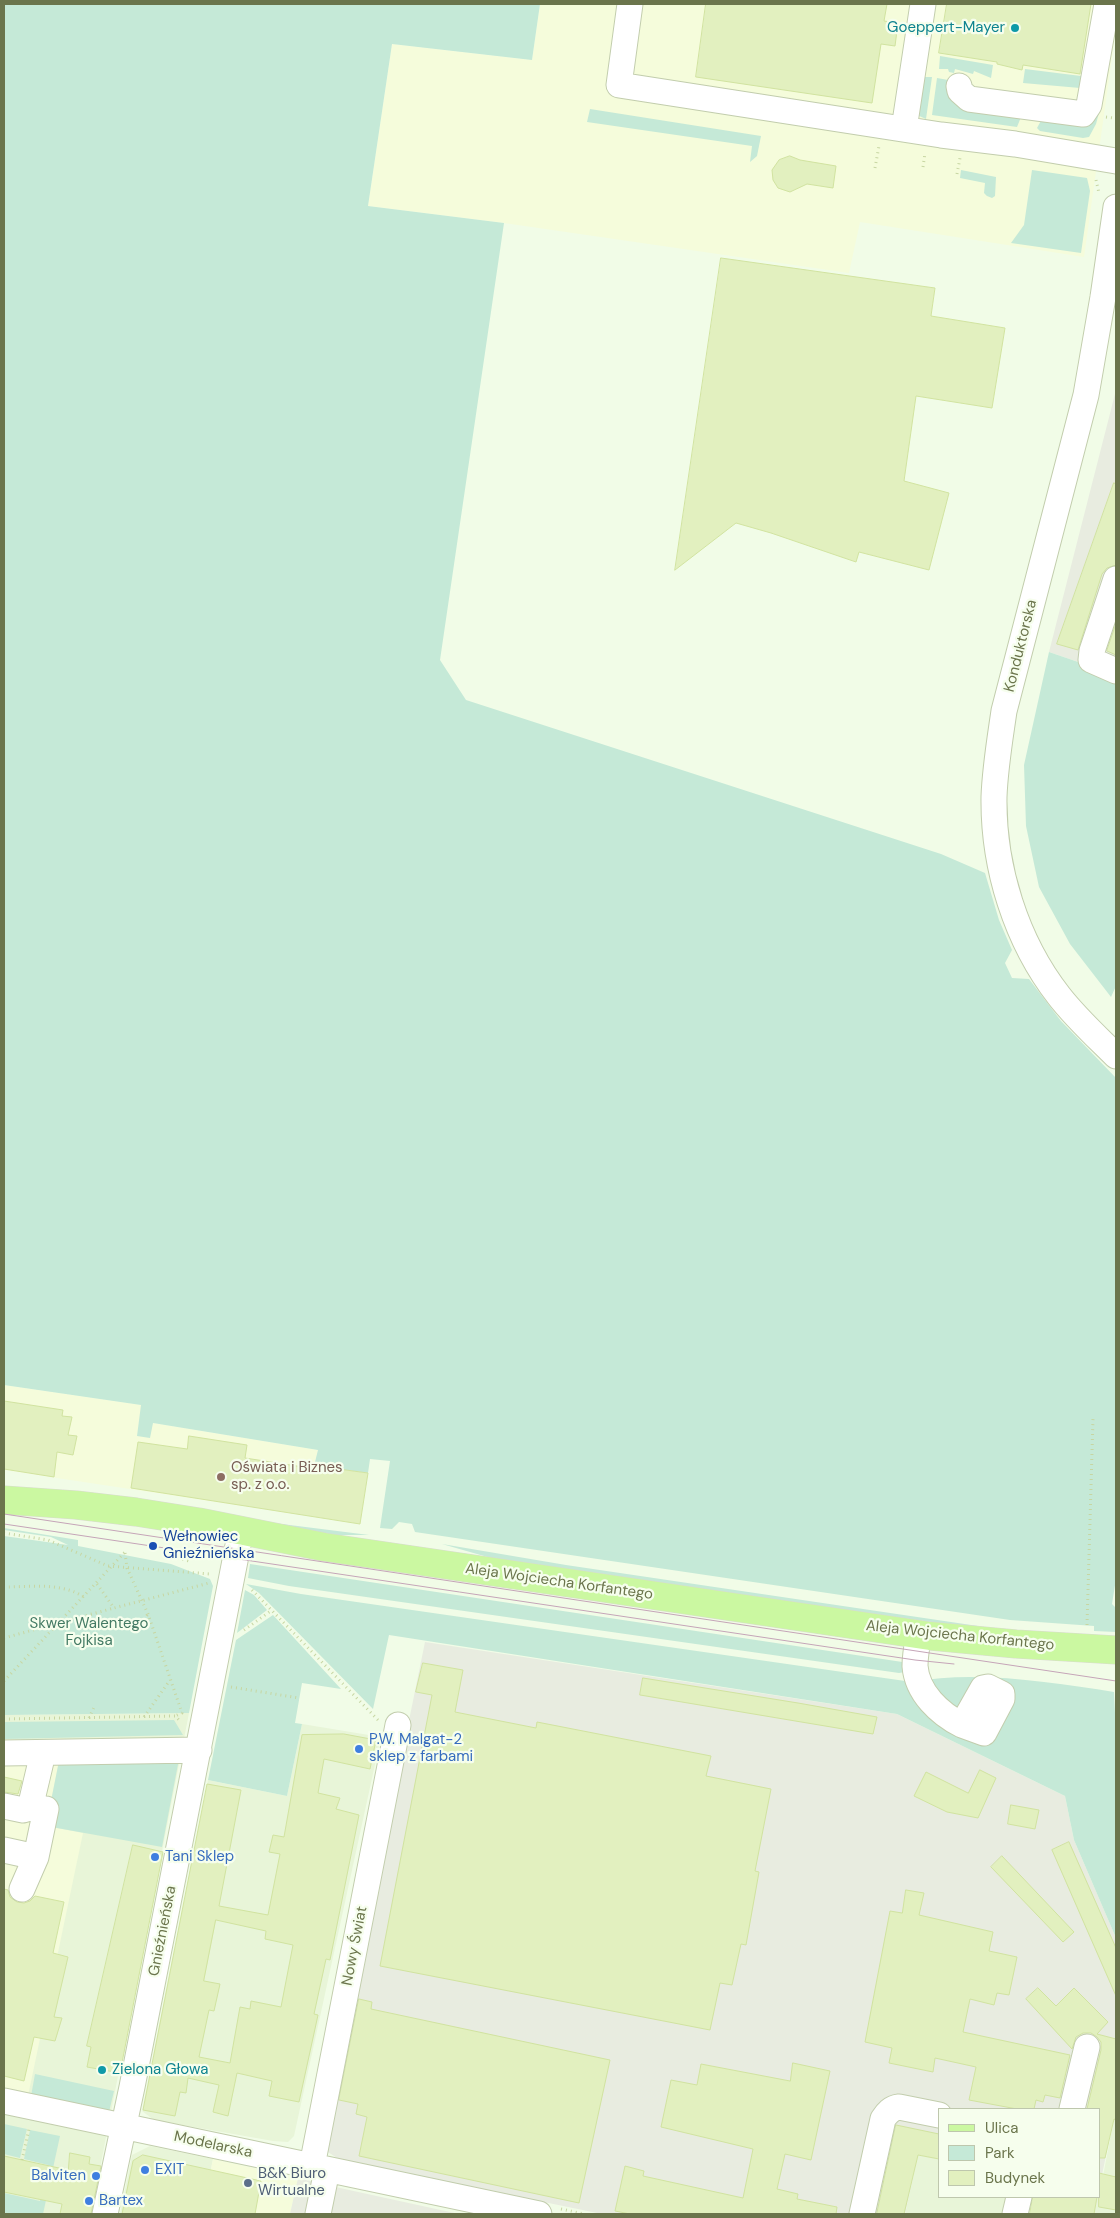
<!DOCTYPE html>
<meta charset="utf-8">
<style>
body{margin:0}
#map{position:relative;width:1120px;height:2218px;overflow:hidden;background:#f1fce7;font-family:"DM Sans",sans-serif}
canvas{display:block}
.frame{position:absolute;inset:0;border:5px solid #6b754c;pointer-events:none}
.legend{position:absolute;left:938px;top:2108px;width:162px;height:90px;box-sizing:border-box;background:#f6feed;border:1px solid #bec7ad;margin:0;padding:6px 9px;list-style:none;font-size:15px;color:#6b754c}
.legend li{display:flex;align-items:center;gap:10px;height:25px}
.legend b{width:25px;border:1px solid #bec7ad}
</style>
<div id="map">
<canvas width="1120" height="2218"></canvas>
<div class="frame"></div>
<ul class="legend">
<li><b style="height:6px;background:#cbf8a1"></b>Ulica</li>
<li><b style="height:14px;background:#c5e9d7"></b>Park</li>
<li><b style="height:14px;background:#e2f0bf"></b>Budynek</li>
</ul>
</div>
<script>
const ctx = document.querySelector('canvas').getContext('2d');
ctx.lineJoin = 'round';
function fill(path, color) { ctx.fillStyle = color; ctx.fill(path, 'evenodd'); }
function trace(path, color, width, dash) { ctx.strokeStyle = color; ctx.lineWidth = width; ctx.lineCap = dash ? 'butt' : 'round'; ctx.setLineDash(dash || []); ctx.stroke(path); }
function drawText(font, color, halo, rows, align = 'center') {
  ctx.font = font + ' "DM Sans",sans-serif'; ctx.lineWidth = 4.5; ctx.setLineDash([]); ctx.textBaseline = 'middle'; ctx.strokeStyle = halo; ctx.fillStyle = color; for (const [text, x, y, turn = 0] of rows) {
    ctx.save(); ctx.translate(x, y); ctx.rotate((+turn || 0) * Math.PI / 180); ctx.textAlign = isNaN(turn) ? turn : align; if (halo) ctx.strokeText(text, 0, 0); ctx.fillText(text, 0, 0); ctx.restore();
  }
}
const residential = new Path2D(`
 M189,1713L91,2214H4V1715Z
 M302,1724L381,1737L294,2136L288,2142L273,2141L154,2120L142,2111L208,1780L287,1796Z
 M1116,2108V2214H1093L1097,2197H1099Z
 M150,2146L213,2159L202,2214H120L132,2155Z
 M918,2155L939,2159V2197H1012L1008,2214H905Z`);
const commercial = new Path2D(`
 M540,4H1116V29L1084,257L860,222L849,273L504,223L368,206L392,44L532,60Z
 M4,1385L142,1405L138,1436L153,1423L318,1450L314,1466L309,1516L4,1470Z
 M60,1756L46,1826L83,1833L28,2096L4,2089V1757Z
 M213,2159L298,2178L290,2214H202Z`);
const industrial = new Path2D(`
 M1116,390V675L1049,652Z
 M425,1642L897,1714L1065,1796L1074,1840L1116,1938V2108L1099,2189V2109H939V2159L918,2155L905,2214H602L340,2160L328,2152L323,2142Z
 M298,2178L340,2188L459,2214H290Z`);
const green = new Path2D(`
 M4,4H540L532,60L392,44L368,206L504,223L440,660L466,700L941,854L985,873L999,920L1012,950L1005,963L1012,978L1029,979L1061,1021L1116,1078V1579L1112,1604L1116,1608V1632L1094,1631V1626L1010,1620L415,1532L412,1524L399,1522L392,1529L380,1528L390,1461L370,1459L368,1473L314,1466L318,1450L153,1423L150,1438L137,1436L141,1405L4,1385Z
 M940,56L993,65L991,78L974,71L973,74L955,69L954,73L949,72L948,69H939Z
 M1025,69L1081,76L1080,88L1023,83Z
 M924,77H932L926,119L917,115Z
 M937,78L954,81L1021,117L1017,127L932,115Z
 M590,109L761,136L757,156L750,162L752,146L587,122Z
 M1100,109L1096,124L1089,137L1083,138L1040,131L1037,128L1043,117Z
 M961,170L996,177L995,196L992,198L987,196L984,193L985,183L960,178Z
 M1032,170L1087,178L1090,191L1081,253L1011,243L1024,225Z
 M1049,652L1116,675V986L1111,997L1070,944L1039,887L1026,826L1024,765Z
 M242,1519L369,1535H322Z
 M4,1528L78,1540V1546L171,1564L210,1579L213,1586L189,1713L4,1715V1536L68,1545L51,1537L4,1530Z
 M442,1544L566,1565L1005,1630L1002,1632L505,1562Z
 M250,1564L909,1663L905,1672L899,1673L289,1586L248,1578Z
 M246,1584L301,1594L912,1682C973,1670 1052,1682 1114,1692L1116,1734V1938L1074,1840L1065,1796L897,1714L389,1635L373,1709L259,1593Z
 M245,1590L254,1595L267,1610L237,1633Z
 M273,1615L341,1689L302,1683L295,1723L302,1724L287,1796L208,1780L236,1640Z
 M174,1720L183,1735L4,1739V1722Z
 M180,1754L162,1847L46,1826L60,1756Z
 M35,2074L114,2091L109,2112L31,2096Z
 M4,2124L27,2129L20,2158L4,2154Z
 M30,2130L60,2136L43,2214H4V2193L40,2201L48,2165L24,2159Z`);
const building = new Path2D(`
 M706,4H887L884,21L898,23L895,46L881,44L872,103L696,77Z
 M947,4H1091L1080,74L1023,65L1022,70L997,64V62L939,53Z
 M790,156L800,160L836,166L833,188L807,184L790,192L778,188L773,180L772,170L779,160Z
 M721,258L935,288L931,316L1005,328L992,408L916,396L904,481L949,493L929,570L859,552L856,562L771,533L736,523L675,570Z
 M1114,483L1116,484V565L1107,568L1102,574L1078,650L1057,644Z
 M1116,624V655L1107,651Z
 M4,1401L63,1410L62,1416L72,1417L68,1435L77,1436L73,1455L57,1452L54,1477L4,1469Z
 M189,1436L247,1445L245,1458L316,1469V1466L368,1473L360,1524L131,1488L138,1442L187,1449Z
 M423,1663L463,1670L455,1712L536,1728L537,1722L711,1756L706,1776L771,1789L755,1871L759,1872L746,1945L741,1944L732,1985L720,1983L710,2030L380,1966L432,1695L416,1692Z
 M643,1678L798,1703L877,1717L873,1734L640,1695Z
 M344,1734L376,1740L370,1769L324,1759L318,1793L340,1798L336,1809L359,1815L330,1960L326,1959L314,2014L318,2015L299,2102L269,2096L272,2081L237,2073L228,2116L213,2112L219,2085L188,2078L186,2093L180,2092L175,2116L143,2110L207,1784L241,1790L219,1906L268,1915L280,1854L269,1852L273,1835L284,1837L302,1735ZM216,1920L266,1931L265,1939L293,1945L281,2007L251,2001L250,2009L240,2007L230,2063L199,2057L209,2010L214,2011L220,1984L204,1981Z
 M980,1770L996,1778L978,1818L947,1812L914,1796L926,1772L968,1793Z
 M4,1777L22,1781L18,1794L4,1792Z
 M1011,1805L1039,1810L1035,1829L1008,1824Z
 M1069,1842L1116,1948V1996L1052,1850Z
 M133,1845L163,1852L120,2073L87,2067L91,2047L87,2046Z
 M1002,1856L1074,1932L1063,1942L991,1867Z
 M4,1889L8,1890L10,1897L17,1902L24,1903L30,1901L35,1896L64,1902L53,1953L68,1957L54,2017L62,2018L55,2041L34,2037L24,2081L4,2076Z
 M906,1890L924,1893L919,1915L993,1932L989,1951L1017,1957L1009,1995L997,1993L994,2005L970,1999L963,2032L1070,2055L1060,2098L1045,2095L1043,2102L1036,2100L1034,2109H1017L969,2100L976,2067L935,2058L933,2072L889,2063L892,2048L865,2042L890,1911L902,1913Z
 M1038,1988L1056,2006L1074,1988L1108,2022L1097,2034L1116,2039V2120L1114,2119L1105,2158H1099V2109H1087L1101,2050V2042L1097,2037L1091,2033H1083L1076,2037L1072,2049L1026,1999Z
 M359,1999L372,2002L371,2009L610,2060L579,2203L359,2156L367,2117L356,2114L358,2104L339,2100Z
 M793,2063L830,2071L811,2160L785,2154L777,2189L798,2194L797,2199L837,2207L836,2214H630L615,2211L625,2166L644,2171L643,2176L743,2198L753,2149L661,2127L671,2080L697,2085L701,2064L790,2081Z
 M896,2125L939,2134V2159L918,2155L904,2214H877Z
 M70,2153L90,2157L89,2164L101,2166L91,2214H60L62,2204L4,2192V2156L68,2170Z
 M143,2155L261,2181L255,2214H122L133,2161Z
 M1099,2173L1116,2177V2210L1099,2207Z
 M1033,2197H1097L1094,2214H1030Z`);
const path = new Path2D(`
 M1106,117L1113,118
 M923,167L925,153
 M875,168L879,146
 M957,174L960,158
 M1096,180L1099,193
 M4,1533L48,1540L108,1566L210,1574
 M125,1553L127,1568L148,1614L182,1713L175,1716
 M173,1556L192,1562
 M97,1584L114,1608L209,1583
 M4,1587C30,1587 61,1582 84,1597
 M252,1590L378,1720
 M1087,1625L1093,1418
 M138,1628L148,1614
 M244,1630L272,1610
 M4,1638L114,1608
 M4,1681L125,1552L126,1549
 M231,1687L299,1698
 M144,1717L170,1680
 M89,1718L95,1705
 M4,1719L175,1716L181,1722
 M22,2160L29,2129
 M561,2209L584,2214`);
const minor = new Path2D(`
 M630,4L619,85L941,135L1015,144L1116,161
 M959,86L960,91L969,99L1083,114L1089,105L1107,4
 M904,129L923,4
 M1116,207L1103,297L1086,395L1004,711C1000,739 995,768 994,797C993,867 1016,941 1059,996C1076,1018 1097,1037 1116,1056
 M1116,579L1092,651L1091,660L1116,671
 M919,1634C917,1645 915,1655 915,1666C917,1693 940,1714 962,1725L984,1733L1002,1699V1694L988,1687L983,1688L962,1725
 M4,1753L199,1750
 M4,1806L23,1810L30,1808L43,1753
 M4,1850L36,1857
 M22,1889L36,1857L46,1809
 M4,2101L539,2214
 M1072,2109L1087,2047
 M312,2166L398,1725
 M105,2214L132,2087L241,1530
 M318,2214L327,2170
 M862,2214L883,2119C887,2113 891,2108 899,2107L939,2115
 M1015,2214L1019,2197`);
const major = new Path2D(`
 M4,1500L76,1505L136,1512L199,1522L324,1547L930,1636L1016,1644L1116,1650`);
const tram = new Path2D(`
 M4,1514L1116,1681
 M4,1524L915,1660L954,1664`);
const markers = [
 [1015,28,5,"#0f9aa8"],
 [221,1477,5,"#8d6e63"],
 [153,1546,5,"#1a4fb4"],
 [359,1749,5,"#3f7fe0"],
 [155,1857,5,"#3f7fe0"],
 [102,2070,5,"#0f9aa8"],
 [145,2170,5,"#3f7fe0"],
 [96,2176,5,"#3f7fe0"],
 [248,2183,5,"#5c6f8a"],
 [89,2201,5,"#3f7fe0"]
];
const cultureNames = [
 ["Goeppert-Mayer",1005,28],
 ["Zielona Głowa",112,2070,"left"]
];
const streetNames = [
 ["Konduktorska",1021,646,-76],
 ["Aleja Wojciecha Korfantego",559,1582,8],
 ["Aleja Wojciecha Korfantego",960,1636,6],
 ["Gnieźnieńska",163,1931,-79],
 ["Nowy Świat",355,1946,-79],
 ["Modelarska",213,2145,12]
];
const educationNames = [
 ["Oświata i Biznes",231,1468],
 ["sp. z o.o.",231,1485]
];
const transitNames = [
 ["Wełnowiec",163,1537],
 ["Gnieźnieńska",163,1554]
];
const parkNames = [
 ["Skwer Walentego",89,1624],
 ["Fojkisa",89,1641]
];
const shopNames = [
 ["P.W. Malgat-2",369,1740],
 ["sklep z farbami",369,1757],
 ["Tani Sklep",165,1857],
 ["EXIT",155,2170],
 ["Balviten",86,2176,"right"],
 ["Bartex",99,2201]
];
const serviceNames = [
 ["B&K Biuro",258,2174],
 ["Wirtualne",258,2191]
];
fill(residential, '#e8f5d8');
fill(commercial, '#f5fcdb');
fill(industrial, '#e8ece0');
fill(green, '#c5e9d7');
fill(building, '#e2f0bf');
trace(building, '#d1e3a0', 1);
trace(minor, '#c2cdad', 27);
trace(major, '#d9dbd0', 29);
trace(path, '#c7d6a2', 3, [1, 4]);
trace(minor, '#fff', 25);
trace(major, '#cbf8a1', 28);
trace(tram, '#c5a5b8', 1);
for (const [x, y, r, color] of markers) { const dot = new Path2D(); dot.arc(x, y, r, 0, 2 * Math.PI); ctx.fillStyle = color; ctx.fill(dot); trace(dot, '#f6feed', 2); }
drawText('15px', '#0d838f', '#f6feed', cultureNames, 'right');
drawText('15px', '#6b754c', '#f6feed', streetNames);
drawText('15px', '#785e54', '#f6feed', educationNames, 'left');
drawText('15px', '#164399', '#f6feed', transitNames, 'left');
drawText('15px', '#437a64', '#f6feed', parkNames);
drawText('15px', '#366cbe', '#f6feed', shopNames, 'left');
drawText('15px', '#4e5e75', '#f6feed', serviceNames, 'left');
</script>
